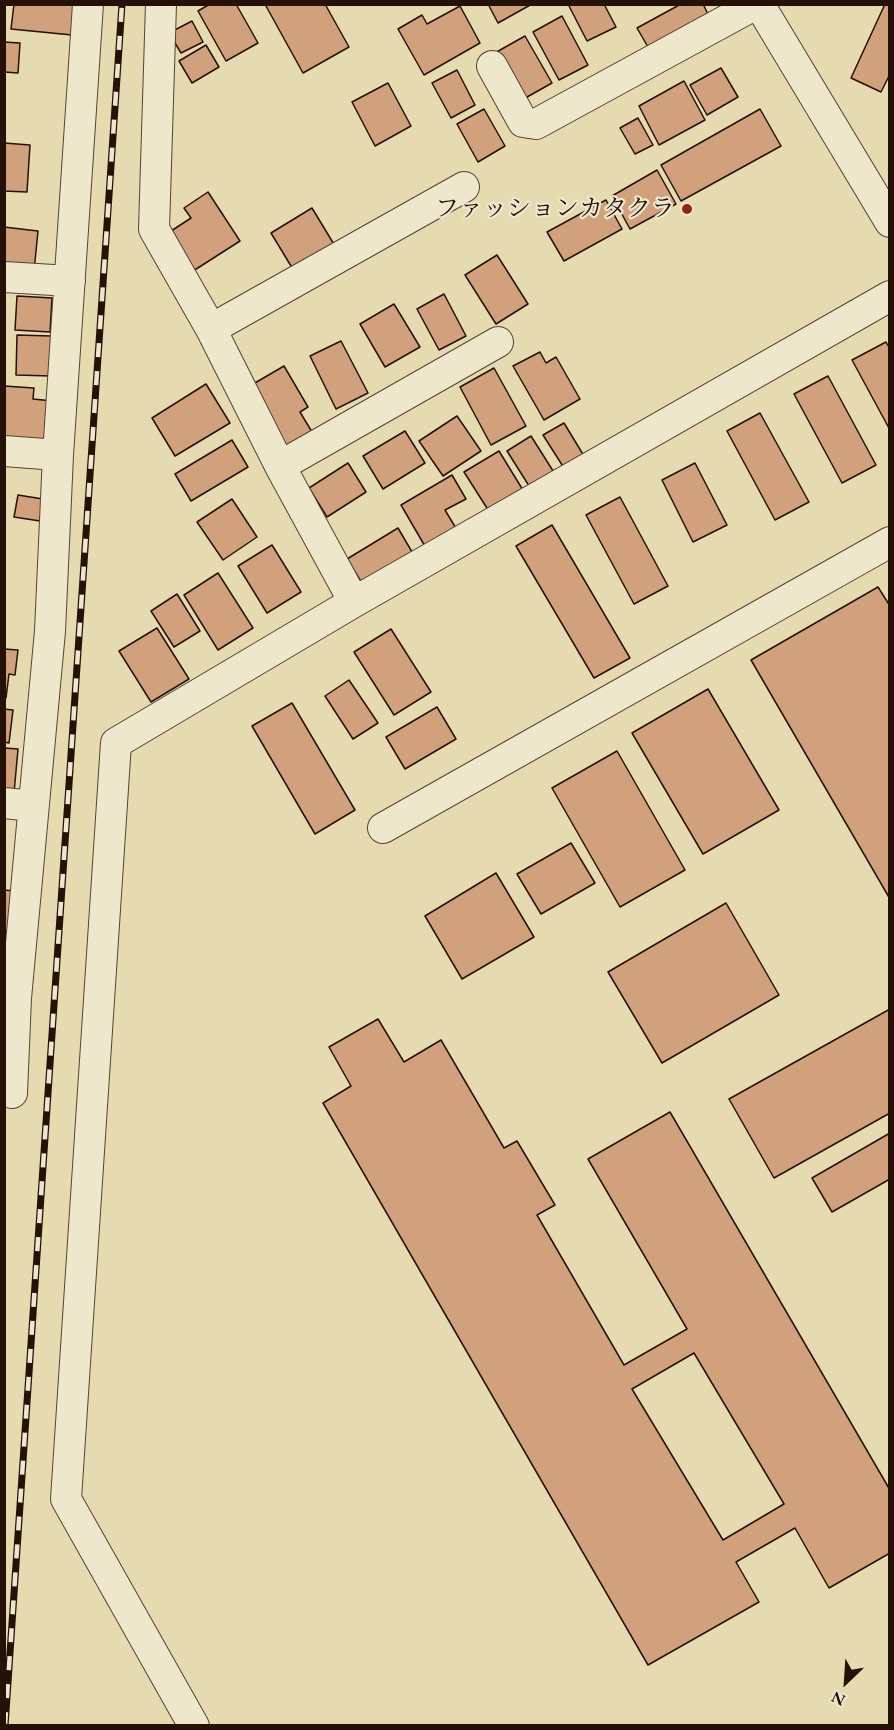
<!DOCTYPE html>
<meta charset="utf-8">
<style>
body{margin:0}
#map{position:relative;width:894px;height:1730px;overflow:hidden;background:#e5dab0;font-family:"EB Garamond",serif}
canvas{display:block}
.frame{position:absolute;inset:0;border:6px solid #251108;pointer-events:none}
.north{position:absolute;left:816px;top:1652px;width:60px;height:60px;-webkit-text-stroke:4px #eee7cc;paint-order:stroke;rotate:205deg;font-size:16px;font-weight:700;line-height:24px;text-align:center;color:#251108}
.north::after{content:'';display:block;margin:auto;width:21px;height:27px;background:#251108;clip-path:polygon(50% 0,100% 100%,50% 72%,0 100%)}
</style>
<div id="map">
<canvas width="894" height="1730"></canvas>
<div class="frame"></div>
<div class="north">N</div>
</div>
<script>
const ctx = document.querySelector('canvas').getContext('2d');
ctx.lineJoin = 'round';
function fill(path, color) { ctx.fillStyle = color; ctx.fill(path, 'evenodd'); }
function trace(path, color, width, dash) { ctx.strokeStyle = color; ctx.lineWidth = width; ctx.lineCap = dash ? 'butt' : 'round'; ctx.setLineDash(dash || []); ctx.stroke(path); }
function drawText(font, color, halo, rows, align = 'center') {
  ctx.font = font + ' "EB Garamond","Noto Serif JP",serif'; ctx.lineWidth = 4.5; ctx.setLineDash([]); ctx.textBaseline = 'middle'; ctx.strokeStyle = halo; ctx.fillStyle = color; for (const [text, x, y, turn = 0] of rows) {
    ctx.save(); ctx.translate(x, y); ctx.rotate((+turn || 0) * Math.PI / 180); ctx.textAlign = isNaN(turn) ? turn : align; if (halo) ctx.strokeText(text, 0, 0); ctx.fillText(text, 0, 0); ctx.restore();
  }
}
const building = new Path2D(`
 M14,4H75L72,35L11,29Z
 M210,4H236L258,43L226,61L198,11Z
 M269,4H325L349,47L303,73L266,6Z
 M488,4H532L498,23Z
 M568,4H604L616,27L587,41Z
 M681,4H703L712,22L652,54L637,28Z
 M885,4H890V74L881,92L851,78Z
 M460,6L480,43L424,75L398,29L422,15L427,24Z
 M562,16L588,65L559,80L533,32Z
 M192,21L203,42L181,53L169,33Z
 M525,36L552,83L520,101L493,54Z
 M4,42L20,43L18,73L4,72Z
 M206,45L219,67L192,83L179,61Z
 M721,68L738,97L707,115L690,85Z
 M457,70L475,105L451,118L432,83Z
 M684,81L705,120L659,145L639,106Z
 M388,83L411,126L375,146L352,102Z
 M484,109L505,146L478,162L457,124Z
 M760,109L781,146L681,201L661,165Z
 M638,118L653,145L635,154L620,128Z
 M4,143L30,145L27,192L4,191Z
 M657,170L676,204L630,229L612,196Z
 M208,192L240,241L190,273L165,235L191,218L184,208Z
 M606,200L622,229L564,261L547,232Z
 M312,208L335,246L294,271L271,233Z
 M4,227L38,231L34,271L4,267Z
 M497,255L528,304L496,324L465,275Z
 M444,294L466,336L439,350L417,309Z
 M17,296L52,298L50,332L15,330Z
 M394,304L420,347L385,367L360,324Z
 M17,335L51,336V376L16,375Z
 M341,341L368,393L336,409L310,356Z
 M886,342L890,349V430L852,360Z
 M540,352L546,363L556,357L580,399L544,420L513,366Z
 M284,366L308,407L300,412L312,432L284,448L248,387Z
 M494,368L526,426L491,445L460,387Z
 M828,376L876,465L842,483L794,394Z
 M206,384L230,423L175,456L152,418Z
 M4,386L34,388L33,399L53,401L49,448L4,444Z
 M760,413L809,502L775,520L727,431Z
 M457,416L481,451L443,476L419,441Z
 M564,423L584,456L564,468L543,435Z
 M405,431L425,463L383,489L363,456Z
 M531,436L555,474L531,489L507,451Z
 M232,440L248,467L191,501L175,474Z
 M499,451L526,495L492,516L464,472Z
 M348,463L366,492L327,517L309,488Z
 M695,463L727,525L693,542L662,480Z
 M452,475L466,499L445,510L457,530L426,548L401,505Z
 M18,495L43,499L40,521L14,517Z
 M620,497L668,586L634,604L586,515Z
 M232,499L257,537L223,560L197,522Z
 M552,525L630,658L594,678L516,546Z
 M398,528L415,557L365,588L347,559Z
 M272,545L301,592L267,613L238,566Z
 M218,573L253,628L218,650L184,595Z
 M878,587L890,606V899L751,660Z
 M177,594L200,631L174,647L151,611Z
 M157,628L189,679L151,702L119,651Z
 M391,629L431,692L394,715L354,652Z
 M4,649L18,650L15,675L9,674L6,698H4Z
 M349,680L378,723L353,739L325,696Z
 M708,689L779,810L703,854L632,733Z
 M292,703L355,810L315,834L252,726Z
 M437,707L456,739L405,769L386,737Z
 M4,709L13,710L9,743L4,742Z
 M4,748L18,749L14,793L4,792Z
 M617,751L685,870L620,907L552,788Z
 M571,843L595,883L541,914L517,874Z
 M496,873L534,937L462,979L425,916Z
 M4,890L14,891L10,932H4Z
 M726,903L779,995L662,1063L608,972Z
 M890,1009V1113L774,1178L729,1099Z
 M378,1019L404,1062L441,1040L504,1148L517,1141L555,1205L537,1215L624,1365L687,1329L588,1159L670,1112L890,1490V1553L829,1588L795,1528L736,1562L759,1602L648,1665L323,1103L351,1086L329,1047ZM694,1353L784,1504L723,1540L632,1389Z
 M890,1133V1179L832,1212L812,1178Z`);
const minor = new Path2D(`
 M161,4L154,229L211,329L280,466L354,602
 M759,4L890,222
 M492,66L523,122L536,124L756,4
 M4,277L70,281
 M211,329L464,187
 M4,451L58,455
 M280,466L498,342
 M4,803L33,806
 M383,828L890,542
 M12,1093L16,998L50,631L58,455L88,4
 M194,1726L66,1499L116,743L354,602L890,296`);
const rail = new Path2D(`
 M5,1726L122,4`);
const markers = [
 [687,209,6,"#8f2418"]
];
const poiNames = [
 ["ファッションカタクラ",675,209]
];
fill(building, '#d1a07d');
trace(building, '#251108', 1.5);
trace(minor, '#554332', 32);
trace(minor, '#eee7cc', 30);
trace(rail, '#251108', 7);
trace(rail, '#eee7cc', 4.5, [14]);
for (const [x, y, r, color] of markers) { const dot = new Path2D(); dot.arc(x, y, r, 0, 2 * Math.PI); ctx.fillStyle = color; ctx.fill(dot); trace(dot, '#eee7cc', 2); }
drawText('24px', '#251108', '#eee7cc', poiNames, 'right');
</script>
